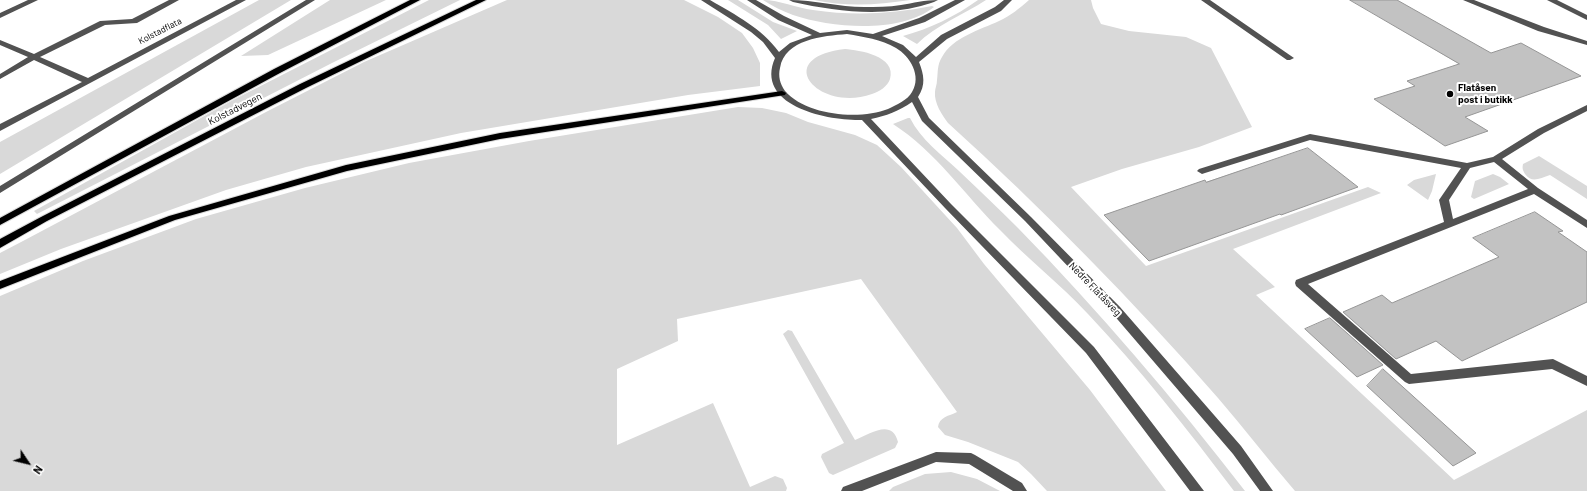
<!DOCTYPE html>
<meta charset="utf-8">
<style>
body{margin:0}
#map{position:relative;width:1587px;height:491px;overflow:hidden;background:#fff;font-family:Barlow,sans-serif}
canvas{display:block}
.north{position:absolute;left:8px;top:443px;width:40px;height:40px;-webkit-text-stroke:3px #fff;paint-order:stroke;rotate:125deg;font-size:11px;font-weight:700;line-height:16px;text-align:center;color:#000}
.north::after{content:'';display:block;margin:auto;width:14px;height:18px;background:#000;clip-path:polygon(50% 0,100% 100%,50% 72%,0 100%)}
</style>
<div id="map">
<canvas width="1587" height="491"></canvas>
<div class="north">N</div>
</div>
<script>
const ctx = document.querySelector('canvas').getContext('2d');
ctx.lineJoin = 'round';
function fill(path, color) { ctx.fillStyle = color; ctx.fill(path, 'evenodd'); }
function trace(path, color, width, dash) { ctx.strokeStyle = color; ctx.lineWidth = width; ctx.lineCap = dash ? 'butt' : 'round'; ctx.setLineDash(dash || []); ctx.stroke(path); }
function drawText(font, color, halo, rows, align = 'center') {
  ctx.font = font + ' Barlow,sans-serif'; ctx.lineWidth = 4; ctx.setLineDash([]); ctx.textBaseline = 'middle'; ctx.strokeStyle = halo; ctx.fillStyle = color; for (const [text, x, y, turn = 0] of rows) {
    ctx.save(); ctx.translate(x, y); ctx.rotate((+turn || 0) * Math.PI / 180); ctx.textAlign = isNaN(turn) ? turn : align; if (halo) ctx.strokeText(text, 0, 0); ctx.fillText(text, 0, 0); ctx.restore();
  }
}
const green = new Path2D(`
 M259,0H291L0,174V142Z
 M330,0H386L268,55L241,56Z
 M429,0H460L332,63L37,214L34,211L233,100Z
 M507,0H684L718,17L742,33L753,48L760,63V86L688,95L461,133L306,167L226,190L61,249L0,274V253L23,241L266,112L364,62Z
 M728,0H738L773,22L797,31L781,39L768,25Z
 M763,0C780,0 796,8 813,10C853,16 892,14 932,6L934,7C900,34 832,28 793,15C782,11 772,6 763,0Z
 M814,0H910C878,5 846,7 814,0Z
 M978,0H986C963,15 936,25 917,44L903,36C929,29 956,16 978,0Z
 M1029,0H1091L1093,8L1101,24L1129,31L1186,37L1211,48L1252,127L1199,147L1122,169L1071,187L1146,266L1368,187L1381,193L1233,249L1275,287L1256,295L1454,480L1587,410V491H1295C1269,461 1244,428 1218,398C1133,301 1043,209 948,123C942,115 934,103 935,92C935,88 937,85 937,80C938,72 937,65 942,57C953,37 980,30 999,21C1010,16 1020,8 1029,0Z
 M845,49C859,50 897,56 890,79C888,86 879,92 872,94C819,113 770,58 845,49Z
 M738,107L762,108L786,113L808,122L855,135L877,145L901,167L957,228L984,264L1090,390L1166,491H1047L1031,474L1018,462L968,442L945,435L938,427C939,417 949,416 957,412L861,279L677,319L678,341L617,369V445L713,403L750,487L775,476L783,479L787,488L786,491H0V296L83,261L196,219L305,188L409,163L529,141Z
 M908,118H910C921,140 942,155 959,171C979,190 999,209 1018,228C1099,311 1174,399 1245,491H1234C1188,430 1140,369 1088,314C1060,284 1028,259 1000,230C964,194 936,152 893,124Z
 M1539,156L1587,186V199L1550,175C1540,178 1532,184 1525,174C1523,170 1522,169 1523,164Z
 M1436,174L1432,191L1428,200L1407,185L1414,180Z
 M1493,174L1500,177L1509,184L1474,199L1471,197L1475,181Z
 M788,330L792,331L855,440C870,434 892,418 898,442L895,448L833,475L829,473L821,457L822,454L844,443L783,334Z
 M951,472L977,479L1000,491H889L893,487L925,474Z`);
const building = new Path2D(`
 M1350,0H1397L1491,53L1521,43L1581,76L1465,117L1488,131L1445,146L1374,99L1415,86L1407,81L1459,64Z
 M1308,148L1358,187L1281,215L1280,214L1149,261L1104,215L1205,180L1206,182Z
 M1535,212L1563,231L1558,232L1587,252V302L1462,361L1436,341L1396,359L1343,312L1382,295L1392,303L1499,257L1473,238Z
 M1330,318L1383,365L1357,377L1305,329Z
 M1383,369L1476,453L1453,466L1367,386Z`);
const minor = new Path2D(`
 M28,0H38L0,18V13Z
 M169,0H179L137,23L105,25L40,57L88,78L236,0H246L0,131V124L82,82L34,60L0,79V74L28,57L0,45V40L34,54L100,21L132,19Z
 M306,0H315L0,193V186Z
 M701,0H710C737,16 760,27 779,52L790,43L812,35L778,20L747,0H756L784,16L820,33L847,30L873,34L919,18L955,0H965L925,22L882,36L903,45L916,57L941,35L995,7L1004,0H1012L1001,11L947,39L919,62C924,75 926,85 918,97L929,118L1031,217L1120,307L1241,446L1273,491H1260L1233,454L1112,313L1025,221L922,121L912,102C899,111 886,116 871,119L951,204L1094,347L1204,491H1190L1086,353L945,208L862,120C828,121 754,106 775,58L763,42L751,32ZM847,34C864,37 881,39 896,48C910,56 922,76 912,92C908,100 896,105 888,109C860,120 807,116 785,91C780,84 778,76 780,68C785,39 823,36 847,34Z
 M789,0C814,0 839,7 864,7C876,7 889,7 901,5C913,3 925,0 938,0C933,3 926,4 921,6C879,17 834,11 793,2Z
 M1201,0H1210L1294,58L1290,60H1287Z
 M1463,0H1474L1544,27L1587,41V45L1538,31Z
 M1547,0H1557L1587,15V20Z
 M1587,105V111L1544,133L1502,159L1538,188L1587,220V228L1534,194L1308,284L1411,374L1553,359L1587,376V386L1552,369L1409,384L1405,382L1296,286L1295,283L1296,280L1444,222L1439,200L1461,168L1310,140L1205,173L1202,174L1197,171L1199,169L1310,134L1467,163L1493,157L1538,129ZM1494,162L1528,189L1453,219L1449,200L1470,168Z
 M936,452L971,453L975,455L1022,483L1027,491H1013L969,464L936,462L862,491H841L843,487Z`);
const major = new Path2D(`
 M410,0H420L280,73L0,225V218L274,69Z
 M476,0H486L306,88L47,221L0,248V239L41,217L300,84Z
 M782,91L786,93L785,95L500,139L347,171L175,220L0,289V281L169,216L346,165L500,133Z`);
const markers = [
 [1450,94,4,"#000"]
];
const farStreetnames = [
 ["Kolstadflata",160,31,-27]
];
const poiNames = [
 ["Flatåsen",1458,88],
 ["post i butikk",1458,100]
];
const streetNames = [
 ["Kolstadvegen",235,109,-27],
 ["Nedre Flatåsveg",1095,289,46]
];
fill(green, '#d9d9d9');
fill(building, '#c2c2c2');
trace(building, '#969696', 1);
trace(major, '#dbdbdb', 2);
fill(minor, '#525252');
fill(major, '#000');
for (const [x, y, r, color] of markers) { const dot = new Path2D(); dot.arc(x, y, r, 0, 2 * Math.PI); ctx.fillStyle = color; ctx.fill(dot); trace(dot, '#fff', 1.5); }
drawText('9px', '#000', '#fff', farStreetnames);
drawText('bold 10px', '#000', '#fff', poiNames, 'left');
drawText('10px', '#000', '#fff', streetNames);
</script>
